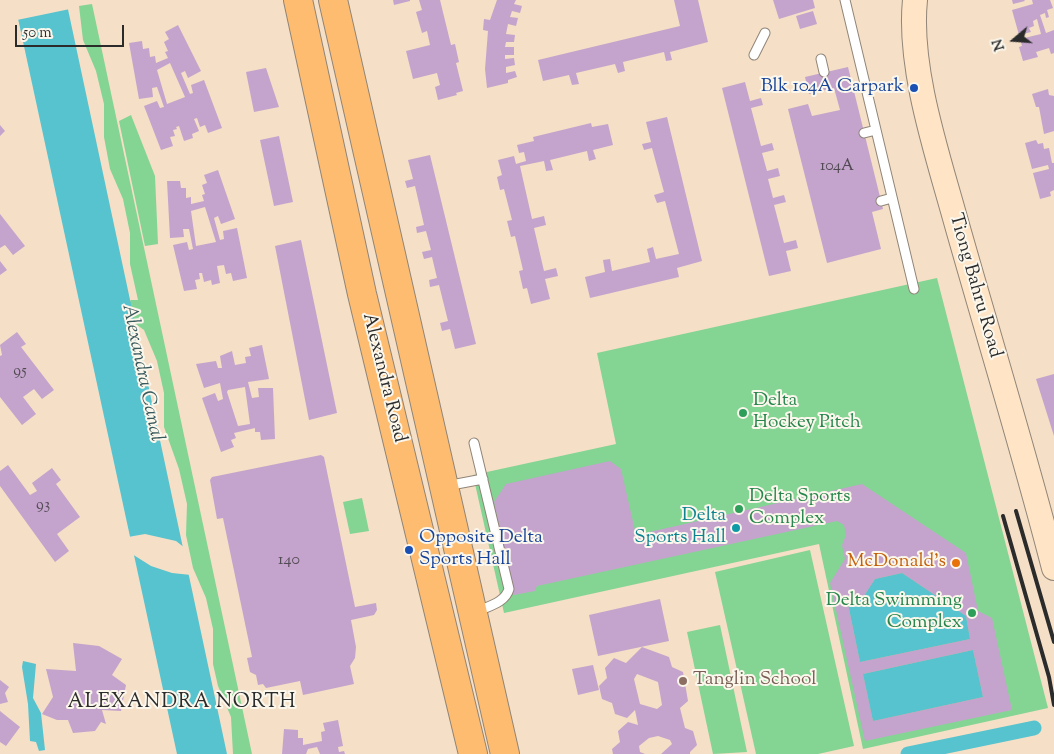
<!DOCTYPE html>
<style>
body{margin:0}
#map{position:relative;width:1054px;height:754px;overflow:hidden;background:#f5dfc6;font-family:"Sorts Mill Goudy",serif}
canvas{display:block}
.north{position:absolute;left:989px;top:15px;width:50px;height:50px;-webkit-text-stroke:4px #fbf7ec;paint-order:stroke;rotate:252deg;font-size:14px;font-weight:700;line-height:20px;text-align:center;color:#2b2b2b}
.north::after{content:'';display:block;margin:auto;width:18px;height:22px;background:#2b2b2b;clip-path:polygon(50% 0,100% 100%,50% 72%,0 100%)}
.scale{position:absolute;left:15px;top:25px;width:109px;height:22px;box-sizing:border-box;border:2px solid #2b2b2b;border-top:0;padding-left:6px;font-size:15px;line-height:18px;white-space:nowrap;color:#2b2b2b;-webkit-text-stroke:4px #fbf7ec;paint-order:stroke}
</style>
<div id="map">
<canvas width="1054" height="754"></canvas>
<div class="north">N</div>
<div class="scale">50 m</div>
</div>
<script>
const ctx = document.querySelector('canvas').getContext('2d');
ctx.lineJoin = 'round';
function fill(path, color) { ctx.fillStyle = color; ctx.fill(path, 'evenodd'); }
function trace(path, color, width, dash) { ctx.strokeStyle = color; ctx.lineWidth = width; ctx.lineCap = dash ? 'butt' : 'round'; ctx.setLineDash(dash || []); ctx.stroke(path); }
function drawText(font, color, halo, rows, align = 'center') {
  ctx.font = font + ' "Sorts Mill Goudy",serif'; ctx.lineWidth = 4; ctx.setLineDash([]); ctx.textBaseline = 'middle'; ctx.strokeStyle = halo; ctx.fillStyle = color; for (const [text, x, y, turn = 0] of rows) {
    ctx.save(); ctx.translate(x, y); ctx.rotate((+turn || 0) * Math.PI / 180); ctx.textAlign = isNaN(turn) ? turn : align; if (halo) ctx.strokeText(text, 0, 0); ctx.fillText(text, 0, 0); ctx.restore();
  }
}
const green = new Path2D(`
 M92,4L252,754H233L231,717L218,686L213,664V629L206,598L193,568L186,535L187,504L179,469L164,427V393L157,361L144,330L133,322L128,303L131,300H138L130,264V233L123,199L110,169L104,137V104L96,71L83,40L79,6Z
 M131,115L155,176L158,244L145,246L119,121Z
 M937,278L1048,708L863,749L819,544L504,613L473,475L616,444L597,353Z
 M362,498L369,531L350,534L343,502Z
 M810,550L854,746L818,754H756L715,572Z
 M720,625L747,752L713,754L687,632Z`);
const water = new Path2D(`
 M14,0H66L227,754H177Z
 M902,573L966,616L970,639L860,662L847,599L864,596L875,579Z
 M973,650L983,697L873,721L863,674Z
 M23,661L36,664L33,698L41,713L45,750L39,751L36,742L30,741L28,704L22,667Z`);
const pier = new Path2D(`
 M13,0H68L70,9L17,20Z
 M145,534L176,541L185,548L191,575L172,573L151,566L132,554L128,537Z`);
const canal = new Path2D(`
 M908,754L1034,728`);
const building = new Path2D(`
 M393,0H410V1L394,5Z
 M419,0H440L451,45L455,44L459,62L456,63L463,91L456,93L457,95L438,100L435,87L440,85L437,73L413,79L406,51L430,45L427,31L422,33L416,12L422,10Z
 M497,0H516L514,4L522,6L520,13L512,11L510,17L518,18L516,26L508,24L506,34L515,35L514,42H506L505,47H514V55H505V59L514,58L515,65L506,67V73L515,71L517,77L508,80V83L487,88L485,69L488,31L483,30L484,19L490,20Z
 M674,0H698L708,42L670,52L672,60L666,61L664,52L623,62L625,71L618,73L615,64L576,73L579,84L572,85L569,75L543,81L538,60L680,26Z
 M773,0H813L815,8L779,19Z
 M1012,0H1024L1025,1L1013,4Z
 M1032,0H1050L1053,8L1047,10L1049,17L1046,18L1045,13L1040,15L1046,33L1054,30V53L1051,54L1049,48L1036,52L1038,57L1023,61L1019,47L1022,46L1020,39L1041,34L1037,19L1033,21L1034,26L1029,28L1031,32L1019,35L1012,10L1033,4Z
 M813,11L817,24L800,29L796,16Z
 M178,25L201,71L188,78L185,71L181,73L190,94L193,93L191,85L204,80L222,128L208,133L205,125L200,127L197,118L194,119L199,131L192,134L193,138L184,141L179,126L176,127L177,129L173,130L175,136L170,137L173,146L161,150L144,106L157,101L160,108L164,107L157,87L152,88L153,97L139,99L129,43L142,41L143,49L149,48L150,57L155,56L156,63L168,58L165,52L168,51L164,42L169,39L165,32ZM170,63L185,97L167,104L157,70Z
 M848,67L883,209L872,212L881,249L827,263L788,109L808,104L812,116L840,110L834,88L809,94L805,77Z
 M266,68L279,107L254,112L246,72Z
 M745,82L750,101L761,98L763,105L751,108L761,146L772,143L774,150L762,153L767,171L778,168L780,176L768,179L773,198L784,195L786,202L774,205L784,243L796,240L798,248L786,251L791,271L769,276L722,88Z
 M1048,89L1049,95L1054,96V131L1044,134L1039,107H1036L1032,94Z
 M667,117L702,261L677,268L679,277L590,298L585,277L605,272L603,260L610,259L612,271L650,262L647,249L653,247L656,259L679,254L665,201L657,203L654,195L664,192L652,148L644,150L642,144L651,142L646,122Z
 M591,123L592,127L608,124L613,145L593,150L596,159L589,161L587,151L550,160L553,170L546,171L544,161L520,166L532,219L544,216L546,225L534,228L544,271L556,268L558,276L545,279L550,299L531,304L527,288L523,289L519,271L523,270L515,236L511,237L507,221L512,220L504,189L500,190L497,177L502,175L498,160L514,156L516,164L526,161L524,152L519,153L517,145L534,141L533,137Z
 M0,125L5,131L0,136Z
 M279,136L293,202L274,206L260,140Z
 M1036,140L1038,144L1043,143L1044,149L1049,148L1052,163H1054V190L1050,192L1051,196L1040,199L1033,173L1049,169L1048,165L1032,169L1025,143Z
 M430,155L476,344L455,349L450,329L442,331L440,323L448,321L439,285L430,287L429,280L437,278L432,257L424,259L422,252L431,250L426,231L417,233L416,227L424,225L415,186L407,188L405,181L413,179L408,160Z
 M218,170L235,219L221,224L218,216L214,218L220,240L224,239L223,231L237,228L247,278L233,281L231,273L226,274L224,265L217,266L220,283L212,285L211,280L204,282L202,273H199L200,279L195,280L197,289L184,291L173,245L187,242L189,250L193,249L189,229H183L184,237L170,238L167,181H180L181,188H186V198L191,197V204L204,201L202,195L205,194L202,185L207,183L204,175ZM205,207L216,242L196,246L191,211Z
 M0,214L25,246L13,255L5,245L0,248Z
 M301,240L337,413L309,420L275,246Z
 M0,261L7,270L0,275Z
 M17,332L26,344L21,347L54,390L42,399L34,389L23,397L36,414L22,425L0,397V356L2,355L0,345Z
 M262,345L269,379L248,382L252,398L259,397L258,388H273L275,439L261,440L260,432H255V428L234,433L236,438L231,440L234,447L221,452L202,398L215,393L218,401L223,399L220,383L204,388L196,364L216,361L218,368H222L220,356L232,351L235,365L246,363L245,357L251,356L249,348ZM245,387L250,424L238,426L227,392L228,390Z
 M1054,374V436L1036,379Z
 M321,455L324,457L355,607L376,603L377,610L374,615L351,620L356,647L355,658L350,666L354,684L303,695L300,681L266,688L263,684L258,685L256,675L250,672L247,658L252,657L223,518L217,519L210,480L212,477Z
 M610,461L621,469L636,535L862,484L966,553L978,611L992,618L1012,710L865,741L830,583L845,559L842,545L846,535L844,525L837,521L537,586L535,591L514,595L494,502L506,484ZM902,573L966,616L970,639L860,662L847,599L864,596L875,579ZM973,650L983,697L873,721L863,674Z
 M8,465L30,495L37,491L32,483L52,468L61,480L56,484L80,517L57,534L69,551L55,562L0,486V471Z
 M660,599L669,641L598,656L589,615Z
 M73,643L99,646L122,659L112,675L126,685L121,711L102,710L106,724L101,722L95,731L73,733L68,720H57L42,714L53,697L46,669L76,671Z
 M642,647L669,657L672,667L683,672L688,701L680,708L685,728L693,731L697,745L690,752V754H661L672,744L670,740L658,736L649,738L639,746L640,752L645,754H613L612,749L620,742L618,731L628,722L638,725L635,710L627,718L615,714L612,703L602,699L599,686L607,678L605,668L614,658L626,663ZM637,674L658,682L662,705L657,709L640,704L634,679Z
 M593,665L599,690L578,695L572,669Z
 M0,680L9,687L5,693L8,702L0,704Z
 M0,711L20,727L6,746L0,742Z
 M338,720L343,746L338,747L339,752L344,751L345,754H320L317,747L308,749L306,754H282L284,729L298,730V738H303V745L322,741L321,732L325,731L323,723Z`);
const lane = new Path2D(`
 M845,0L914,289
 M754,55L765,33
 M821,59L824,72
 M864,133L876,130
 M881,201L892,198
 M474,443L509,589C505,603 488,606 476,612
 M446,486L483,479`);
const secondary = new Path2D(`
 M915,0C908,67 937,153 955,218C988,335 1024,451 1054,568`);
const primary = new Path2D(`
 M298,0L362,294L473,754
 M333,0L505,754`);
const rail = new Path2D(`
 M1016,511L1054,642
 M1003,516L1049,677L1054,705`);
const markers = [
 [914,88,5,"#1a4fb4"],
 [743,413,5,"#2e9e5b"],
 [739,509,5,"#2e9e5b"],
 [736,528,5,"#0f9aa8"],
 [409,550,5,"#1a4fb4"],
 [956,563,5,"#e8710a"],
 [972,613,5,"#2e9e5b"],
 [683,681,5,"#8d6e63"]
];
const numberNames = [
 ["104A",837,167],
 ["95",20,372],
 ["93",43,506],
 ["140",289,561]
];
const transitNames = [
 ["Blk 104A Carpark",904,88],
 ["Opposite Delta",419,539,"left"],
 ["Sports Hall",419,561,"left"]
];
const streetNames = [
 ["Tiong Bahru Road",974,286,74],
 ["Alexandra Road",383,378,76]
];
const leisureNames = [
 ["Delta",753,402],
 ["Hockey Pitch",753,424],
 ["Delta Sports",749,498],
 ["Complex",749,520],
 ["Delta Swimming",962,602,"right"],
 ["Complex",962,624,"right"]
];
const cultureNames = [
 ["Delta",726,517],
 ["Sports Hall",726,539]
];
const foodNames = [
 ["McDonald's",946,563]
];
const educationNames = [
 ["Tanglin School",693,681]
];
const waterNames = [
 ["Alexandra Canal",141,373,78]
];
const neighbourhoodNames = [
 ["ALEXANDRA NORTH",182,704]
];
fill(green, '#84d494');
fill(water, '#56c3ce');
fill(pier, '#f5dfc6');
trace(canal, '#56c3ce', 15);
fill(building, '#c4a4cc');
trace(lane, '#908578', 11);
trace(secondary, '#908578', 26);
trace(primary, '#908578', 30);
trace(lane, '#fff', 9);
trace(secondary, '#ffe4c6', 24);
trace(primary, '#febc70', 28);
trace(rail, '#2b2b2b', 4);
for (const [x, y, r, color] of markers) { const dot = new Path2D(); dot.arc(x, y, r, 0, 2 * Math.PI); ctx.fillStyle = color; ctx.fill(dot); trace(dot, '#fbf7ec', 2); }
drawText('16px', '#514953', null, numberNames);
drawText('19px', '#164399', '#fbf7ec', transitNames, 'right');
drawText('19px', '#2b2b2b', '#fbf7ec', streetNames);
drawText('19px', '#27864d', '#fbf7ec', leisureNames, 'left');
drawText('19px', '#0d838f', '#fbf7ec', cultureNames, 'right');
drawText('19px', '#c56008', '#fbf7ec', foodNames, 'right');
drawText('19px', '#785e54', '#fbf7ec', educationNames, 'left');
drawText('italic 20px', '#38595c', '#fbf7ec', waterNames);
ctx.letterSpacing = '1px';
drawText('20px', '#2b2b2b', '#fbf7ec', neighbourhoodNames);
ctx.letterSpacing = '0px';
</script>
